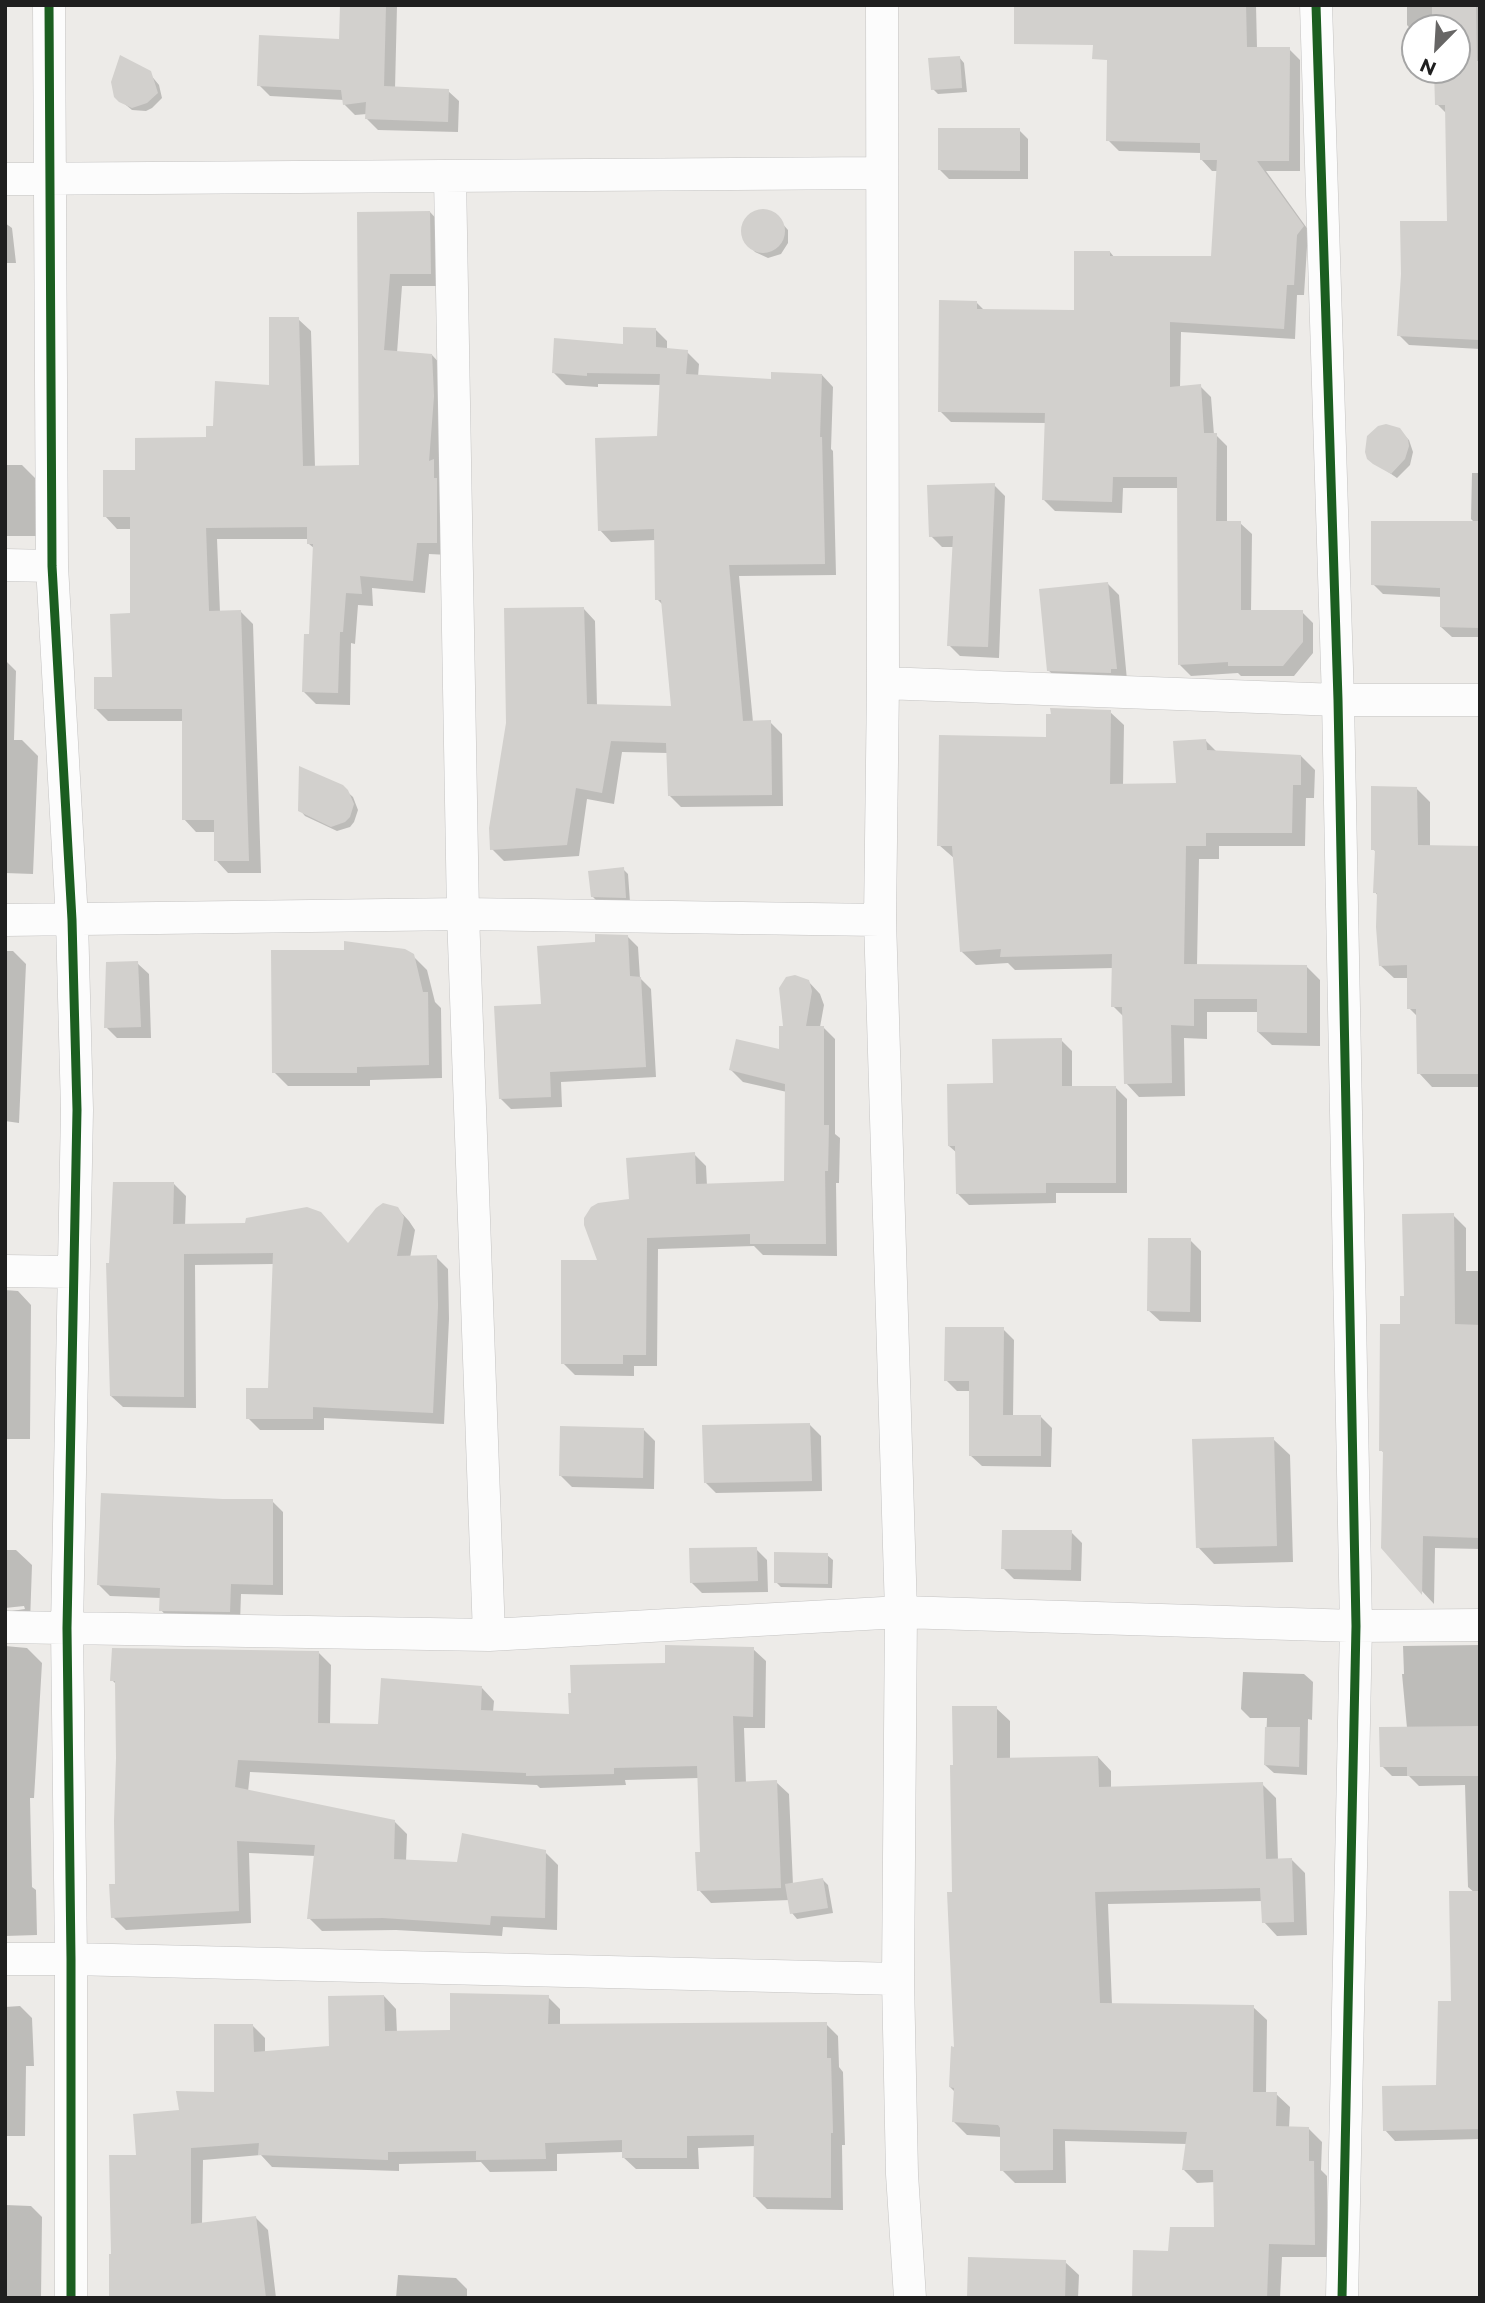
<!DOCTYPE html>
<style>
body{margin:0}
#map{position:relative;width:1485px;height:2303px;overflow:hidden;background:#edebe8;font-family:Montserrat,sans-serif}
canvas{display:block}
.frame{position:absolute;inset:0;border:7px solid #1f1f1f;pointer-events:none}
.north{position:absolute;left:1401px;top:14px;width:70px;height:70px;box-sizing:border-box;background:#fff;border:2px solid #a5a5a5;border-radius:50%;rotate:204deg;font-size:19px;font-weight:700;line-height:28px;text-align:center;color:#1f1f1f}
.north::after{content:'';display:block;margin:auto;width:24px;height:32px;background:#676665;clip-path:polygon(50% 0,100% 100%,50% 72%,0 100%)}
</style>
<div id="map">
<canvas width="1485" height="2303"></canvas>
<div class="frame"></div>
<div class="north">N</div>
</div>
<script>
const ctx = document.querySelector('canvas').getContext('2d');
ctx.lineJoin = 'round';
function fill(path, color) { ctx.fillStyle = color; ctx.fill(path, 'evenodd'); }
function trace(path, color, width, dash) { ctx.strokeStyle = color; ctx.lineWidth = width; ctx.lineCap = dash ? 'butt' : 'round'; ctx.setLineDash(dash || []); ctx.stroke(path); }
const shadow = new Path2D(`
 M342,5L397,6L395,89L448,91L459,101L458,132L378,130L367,119V114L355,115L344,104V100L270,96L259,85L341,41Z
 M1003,5H1256L1257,48L1289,49L1300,60V171H1266L1314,238L1307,247L1304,295H1297L1295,339L1181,332L1180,388L1200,386L1211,397L1214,435H1216L1227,446V523H1240L1252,534L1251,612H1302L1313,623V653L1294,676H1241L1238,673L1191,676L1180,665L1179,488H1123L1122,513L1055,511L1044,500L1046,423L951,422L940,411L976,302L985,311H1076L1110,252L1115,258H1212L1218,171H1212L1201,159V153L1119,151L1108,140L1183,9Z
 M1407,5H1480V349L1409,345L1399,335L1449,222L1447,114L1437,104L1435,70H1457V28H1415V34L1407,25Z
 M959,57L964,63L967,92L938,94L933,89Z
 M150,74L159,85L162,98L152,108L146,111L132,110L121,101Z
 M1019,130L1028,139V179H949L940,170Z
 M760,210L774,214L788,230V243L781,254L768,258L755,252L745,241L743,235L744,222L754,212Z
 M430,212L442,225L443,286H402L397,353L432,355L444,368L449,555L429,554L425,593L372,588L373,606L358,605L355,644L351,643L350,705L316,704L304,692L310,636L315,549L309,544V539H217L220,612H241L253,624L261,873H228L216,860L215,832H196L184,819L183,721H108L96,709L114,678L132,615V529H117L105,516L137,472L208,438L215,427L270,387L298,319L311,331L315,467L361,466L359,214Z
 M5,223L12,228L16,263H5Z
 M655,329L667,341V350L687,352L699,364L698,377L772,381L822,375L833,387L831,449L833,451L836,575L739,576L753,722H770L782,734L783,806L681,807L669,795L668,753L622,752L614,804L587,799L579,856L504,861L492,849L584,609L595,621L597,706L673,708L664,606L657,599L655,540L611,542L600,530L658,438L661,385L598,384V387L566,385L554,373L625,346Z
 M1403,434L1409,440L1413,452L1410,465L1397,478L1375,463Z
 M5,465H22L37,480L38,536H5Z
 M1472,473H1480V637H1452L1441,627L1442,597L1383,594L1373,584L1475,523L1471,519Z
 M994,485L1005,496L999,658L960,656L949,645L954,547H942L931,536Z
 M1108,584L1119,595L1127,680L1060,681L1048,670Z
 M5,660L16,671L14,740H22L38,756L33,874L5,873Z
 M1110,712L1124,725L1123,786L1178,785L1206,741L1217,752L1301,756L1315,770L1314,798H1306L1305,846H1219V859H1199L1197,965L1306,966L1320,980V1046L1272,1045L1258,1032V1012H1207V1039L1184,1038L1185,1096L1139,1097L1126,1083L1124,1017L1113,1006L1114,968L1015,970L1008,963L976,965L962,952L955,859L939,845L1048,739Z
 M342,787L353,797L358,810L354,822L350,827L337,831L305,816L300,810Z
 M1416,788L1430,802V847L1480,848V1087H1432L1419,1073L1418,1017L1409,1008V978H1394L1380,965L1378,896L1375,892L1377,853L1373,849Z
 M623,869L628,874L630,902H598L593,897Z
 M627,936L638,947L640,978L651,989L656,1077L561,1082L562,1107L511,1109L500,1098L542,1006L597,944Z
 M5,951H13L26,964L19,1123L5,1121Z
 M413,956L427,970L435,1002L441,1008L442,1078L370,1080V1086H288L274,1072Z
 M137,963L149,974L151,1038H117L106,1027Z
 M808,981L820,994L824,1005L820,1027H823L835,1039V1134L840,1138L839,1183H836L837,1256L763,1255L754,1246L658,1249L657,1366H634V1376L575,1375L563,1363L599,1262L631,1200L694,1154L706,1166L707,1186L786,1183L787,1092L743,1082L731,1070L781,1051L785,1027Z
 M1061,1040L1072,1051V1088H1116L1127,1099V1193H1056V1203L969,1205L958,1194L957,1153L949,1146L995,1085Z
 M174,1184L186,1196L185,1226L348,1245L397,1208L409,1221L415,1230L410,1258L436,1257L448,1269L449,1319L444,1424L324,1418V1430H260L248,1418L270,1389L274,1264L195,1265L196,1408L123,1407L111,1396Z
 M1453,1215L1466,1228V1271H1480V1549L1435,1548L1434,1604L1382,1548L1384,1453L1381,1450L1405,1297Z
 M1190,1240L1201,1251V1322L1160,1321L1148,1310Z
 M5,1290L18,1291L31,1305L30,1439H5Z
 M1003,1329L1014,1340L1013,1417H1041L1052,1428L1051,1467L982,1466L970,1455L971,1391H957L946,1380Z
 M810,1425L821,1436L822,1491L716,1493L705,1482Z
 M644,1430L655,1441L654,1489L572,1487L561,1476Z
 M1273,1439L1290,1455L1293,1562L1214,1564L1198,1547Z
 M272,1501L283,1512V1595L241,1594L240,1623L172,1622L161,1610V1598L110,1596L99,1585Z
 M1071,1532L1082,1543L1081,1581L1014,1579L1003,1568Z
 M756,1549L767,1560L768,1592L702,1593L691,1582Z
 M5,1550H16L32,1565L30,1623L5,1612L25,1609L24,1606L5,1608Z
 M827,1555L833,1560L832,1588L781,1587L776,1582Z
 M1480,1645V2139L1395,2141L1385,2130L1438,2087L1475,1893L1468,1887L1465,1785L1419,1786L1409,1776H1392L1382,1766L1407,1728L1402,1674H1404L1403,1646Z
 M5,1646L27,1648L42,1663L34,1798H30L32,1887L36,1890L37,1935L5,1936Z
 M753,1649L766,1661L765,1728H744L746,1783L776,1782L789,1794L793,1885L823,1880L828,1885L833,1913L797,1919L792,1913L790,1900L711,1903L699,1890L702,1854L699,1778L625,1780L626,1785L540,1788L537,1785L250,1772L248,1792L394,1821L407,1834L406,1861L458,1864L545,1852L558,1865L557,1930L503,1927L502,1936L396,1930L322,1931L309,1918L316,1856L249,1853L251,1923L126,1930L113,1917L117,1885V1685L112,1680L318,1652L331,1665L330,1725L379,1726L482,1688L494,1701L493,1712L571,1716L666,1665Z
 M1243,1672L1304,1674L1313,1682L1312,1720L1308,1719L1307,1775L1274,1773L1265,1765L1267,1718H1250L1241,1709Z
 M996,1708L1010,1721V1759L1098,1757L1111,1771V1788L1262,1784L1276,1798L1278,1860L1291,1859L1305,1873L1307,1935L1277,1936L1264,1922L1263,1901L1108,1904L1112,2005L1253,2007L1267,2020L1266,2094H1276L1290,2107L1289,2128L1309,2129L1322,2142L1321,2170L1327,2176V2257H1282L1280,2298H1133L1170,2253L1215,2228V2182L1197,2183L1183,2169L1187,2144L1065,2141L1066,2183H1015L1002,2170V2137L967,2135L954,2122L955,2092L950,2087L956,2048L955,1767Z
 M384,1996L396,2009L397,2033L452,2032L548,1997L560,2009V2026L826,2024L838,2036L839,2067L843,2072L845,2145H842L843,2210L767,2209L755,2197L756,2146L698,2148L699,2169H636L623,2157V2152L557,2154V2171L490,2172L481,2162L399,2164V2171L272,2167L261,2155L203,2160L202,2224L256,2218L268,2230L276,2298H111L113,2256L138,2157L181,2112L215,2094L253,2026L265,2038V2053L331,2047Z
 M20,2006L32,2018L34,2066H26L25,2136H7L5,2205L31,2206L42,2217L41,2298H5V2007Z
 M1065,2262L1079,2275L1078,2298H969Z
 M398,2275L456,2278L467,2289V2298H396Z`);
const building = new Path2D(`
 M340,5H386L384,86L449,89L448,122L365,119L366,102L343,105L341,90L257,86L259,35L339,39Z
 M1014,5H1246L1247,47H1290L1289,161H1257L1304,226L1297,235L1294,285H1287L1284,329L1170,322V387L1201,384L1204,433H1217L1216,521H1241V610H1303V642L1283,666H1228V662L1178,665L1177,477H1113L1112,502L1042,500L1045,413L938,412L939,300L977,301V309L1074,310V251H1110V256H1211L1217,160H1200V143L1106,141L1107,60L1092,59L1093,45L1014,44Z
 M1432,5H1476L1477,61H1480V340L1397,336L1401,274L1400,221H1447L1445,105H1435L1434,70H1457V28H1432Z
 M120,55L151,71L158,93L147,103L132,108L119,102L114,97L111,82Z
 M960,56L962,88L931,90L928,58Z
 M938,128H1020V171L938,170Z
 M741 231a22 22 0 1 1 44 0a22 22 0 1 1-44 0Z
 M430,211L431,274H390L384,350L432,354L434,396L429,461L434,459V478H437V543H417L413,581L360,576L362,594L346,593L343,632H340L338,693L302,692L304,634H309L313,544H307V527L206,528L209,611L241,610L249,861H214V820H182V709H94V677H112L110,614L130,613V517H103V470H135V438L206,437V426H213L215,381L269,385V317H299L303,466L359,465L357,212Z
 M623,327L656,328V347L688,350L686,374L771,379V372L822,374L820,437H822L825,564L729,565L743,721L771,720L772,795L668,796L666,743L611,741L602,793L576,788L567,845L490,850L489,828L506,723L504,608L584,607L587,704L671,706L661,600H655L654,529L598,531L595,438L657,436L660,374L587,373V376L552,373L554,338L623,344Z
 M1386,424L1400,428L1408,439L1409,446L1405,459L1391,474L1373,464L1367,459L1365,452L1367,436L1378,426Z
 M995,483L988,647L947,646L953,536L929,537L927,485Z
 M1371,521H1480V628L1440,627V588L1371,585Z
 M1108,582L1117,669H1111V673L1047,671L1039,589Z
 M1050,708L1111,710L1110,784L1176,783L1173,741L1206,739L1207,750L1301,755V785H1293L1292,833H1206V846H1186L1184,964L1307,965V1033L1257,1032V999H1194V1026L1171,1025L1172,1083L1124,1084L1122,1007H1111L1112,954L1000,957L1001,949L960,952L952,846H937L939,735L1046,737V714H1051Z
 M299,766L343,785L348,790L354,804L350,817L345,822L331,827L298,811Z
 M1371,786L1417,787L1418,845L1480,846V1074H1417L1416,1009H1407V965L1379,966L1376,927L1377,893H1373L1375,850H1371Z
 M624,867L626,898L591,897L588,871Z
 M595,934L628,935L630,976L641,977L646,1067L550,1072L551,1097L499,1099L494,1006L541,1004L537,946L595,942Z
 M344,941L405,949L414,954L423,992H428L429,1065L357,1067V1073H272L271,950H344Z
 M138,961L141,1027L104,1028L106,962Z
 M795,975L809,980L812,991L806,1026H824V1125H829L828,1171H825L826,1244H750V1234L647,1238L646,1355H623V1364H561V1260H597L584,1225V1218L591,1207L598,1203L629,1199L626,1158L695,1152L696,1184L784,1181L785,1084L729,1070L736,1039L779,1049V1026H783L779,988L786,977Z
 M1062,1038V1086H1116V1183H1046V1193L956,1194L955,1146H948L947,1084L993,1083L992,1039Z
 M113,1182H174L173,1224L245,1223L246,1218L307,1207L321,1212L348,1243L376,1208L383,1203L398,1207L404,1217L397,1256L437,1255L438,1306L433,1413L313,1407V1419H246V1388H268L273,1253L184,1254V1397L110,1396L106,1263H109Z
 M1454,1213L1455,1324L1480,1325V1538L1423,1536L1422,1595L1381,1548L1383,1451H1379L1380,1324H1400V1296H1404L1402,1214Z
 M1148,1238H1191L1190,1312L1147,1311Z
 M945,1327H1004L1003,1415H1041V1456H969V1381H944Z
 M810,1423L812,1481L704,1483L702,1425Z
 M560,1426L644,1428L643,1478L559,1476Z
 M1274,1437L1277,1546L1196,1548L1192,1439Z
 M101,1493L223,1499H273V1585L231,1584L230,1612L159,1611L160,1588L97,1585Z
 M1002,1530H1072L1071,1570L1001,1569Z
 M757,1547L758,1581L690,1583L689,1548Z
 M774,1552L828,1553V1584L774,1583Z
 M665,1645L754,1647L753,1717L733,1716L735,1782L777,1780L781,1888L697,1891L695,1852H700L697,1766L614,1768V1774L526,1776V1773L238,1760L235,1787L395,1820L394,1859L457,1862L462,1833L546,1850L545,1918L491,1916L490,1925L383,1918L307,1919L315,1845L237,1841L239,1911L111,1918L109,1884H115L114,1821L116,1758L115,1681H110L112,1648L319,1651L318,1723L378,1724L381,1678L482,1686L481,1710L569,1714L568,1693H571L570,1665L665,1663Z
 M952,1706H997V1758L1098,1756L1099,1787L1263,1782L1266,1859L1292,1858L1294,1922L1262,1923L1260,1888L1095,1892L1100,2003L1254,2005L1253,2092H1277L1276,2126L1309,2127V2161H1314L1315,2245L1269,2244L1267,2298H1132L1133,2250L1168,2251L1170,2227H1214L1213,2170H1182L1187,2132L1053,2129V2170L1000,2171V2128L998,2125L952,2122L954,2088L949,2087L951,2046L954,2047L947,1892H952L950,1765H953Z
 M1480,1726V1776H1407V1767H1380L1379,1727Z
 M1265,1727H1300L1299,1767L1264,1765Z
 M823,1878L828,1908L790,1914L785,1884Z
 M1449,1891H1480V2129L1383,2131L1382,2086L1436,2085L1438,2001H1451Z
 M450,1993L549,1995L548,2024L827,2022V2058H831L833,2133H831V2198L753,2197L754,2135L687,2136V2158H622V2140L545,2143L546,2159L476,2160V2151L388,2152V2160L258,2155L259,2143L191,2148V2224L256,2216L266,2298H109V2254H111L109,2155H136L133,2114L179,2110L176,2091L214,2092V2024H253L254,2052L329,2046L328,1996L384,1995L385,2031L450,2030Z
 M968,2257L1066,2260L1065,2298H967Z`);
const street = new Path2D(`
 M49,5L52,566L72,920L77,1110L67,1628L71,1959V2298
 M882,5L883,683L880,920L901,1612L898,1979L902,2174L910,2298
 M1316,5L1338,700L1356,1626L1342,2298
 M450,176L463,914L489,1635
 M5,179L880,173
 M5,565L52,566
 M883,683L1338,700H1480
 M5,920L463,914L880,920
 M5,1271L73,1272
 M5,1627L489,1635L901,1612L1356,1626L1480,1625
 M5,1959H71L898,1979`);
const cycleway = new Path2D(`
 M49,5L52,566L72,920L77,1110L67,1628L71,1959V2298
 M1316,5L1338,700L1356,1626L1342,2298`);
fill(shadow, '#0003');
fill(building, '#d2d0cd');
trace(street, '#c4c3c2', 33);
trace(street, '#fcfcfc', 32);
trace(cycleway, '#1b5e20', 9);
</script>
